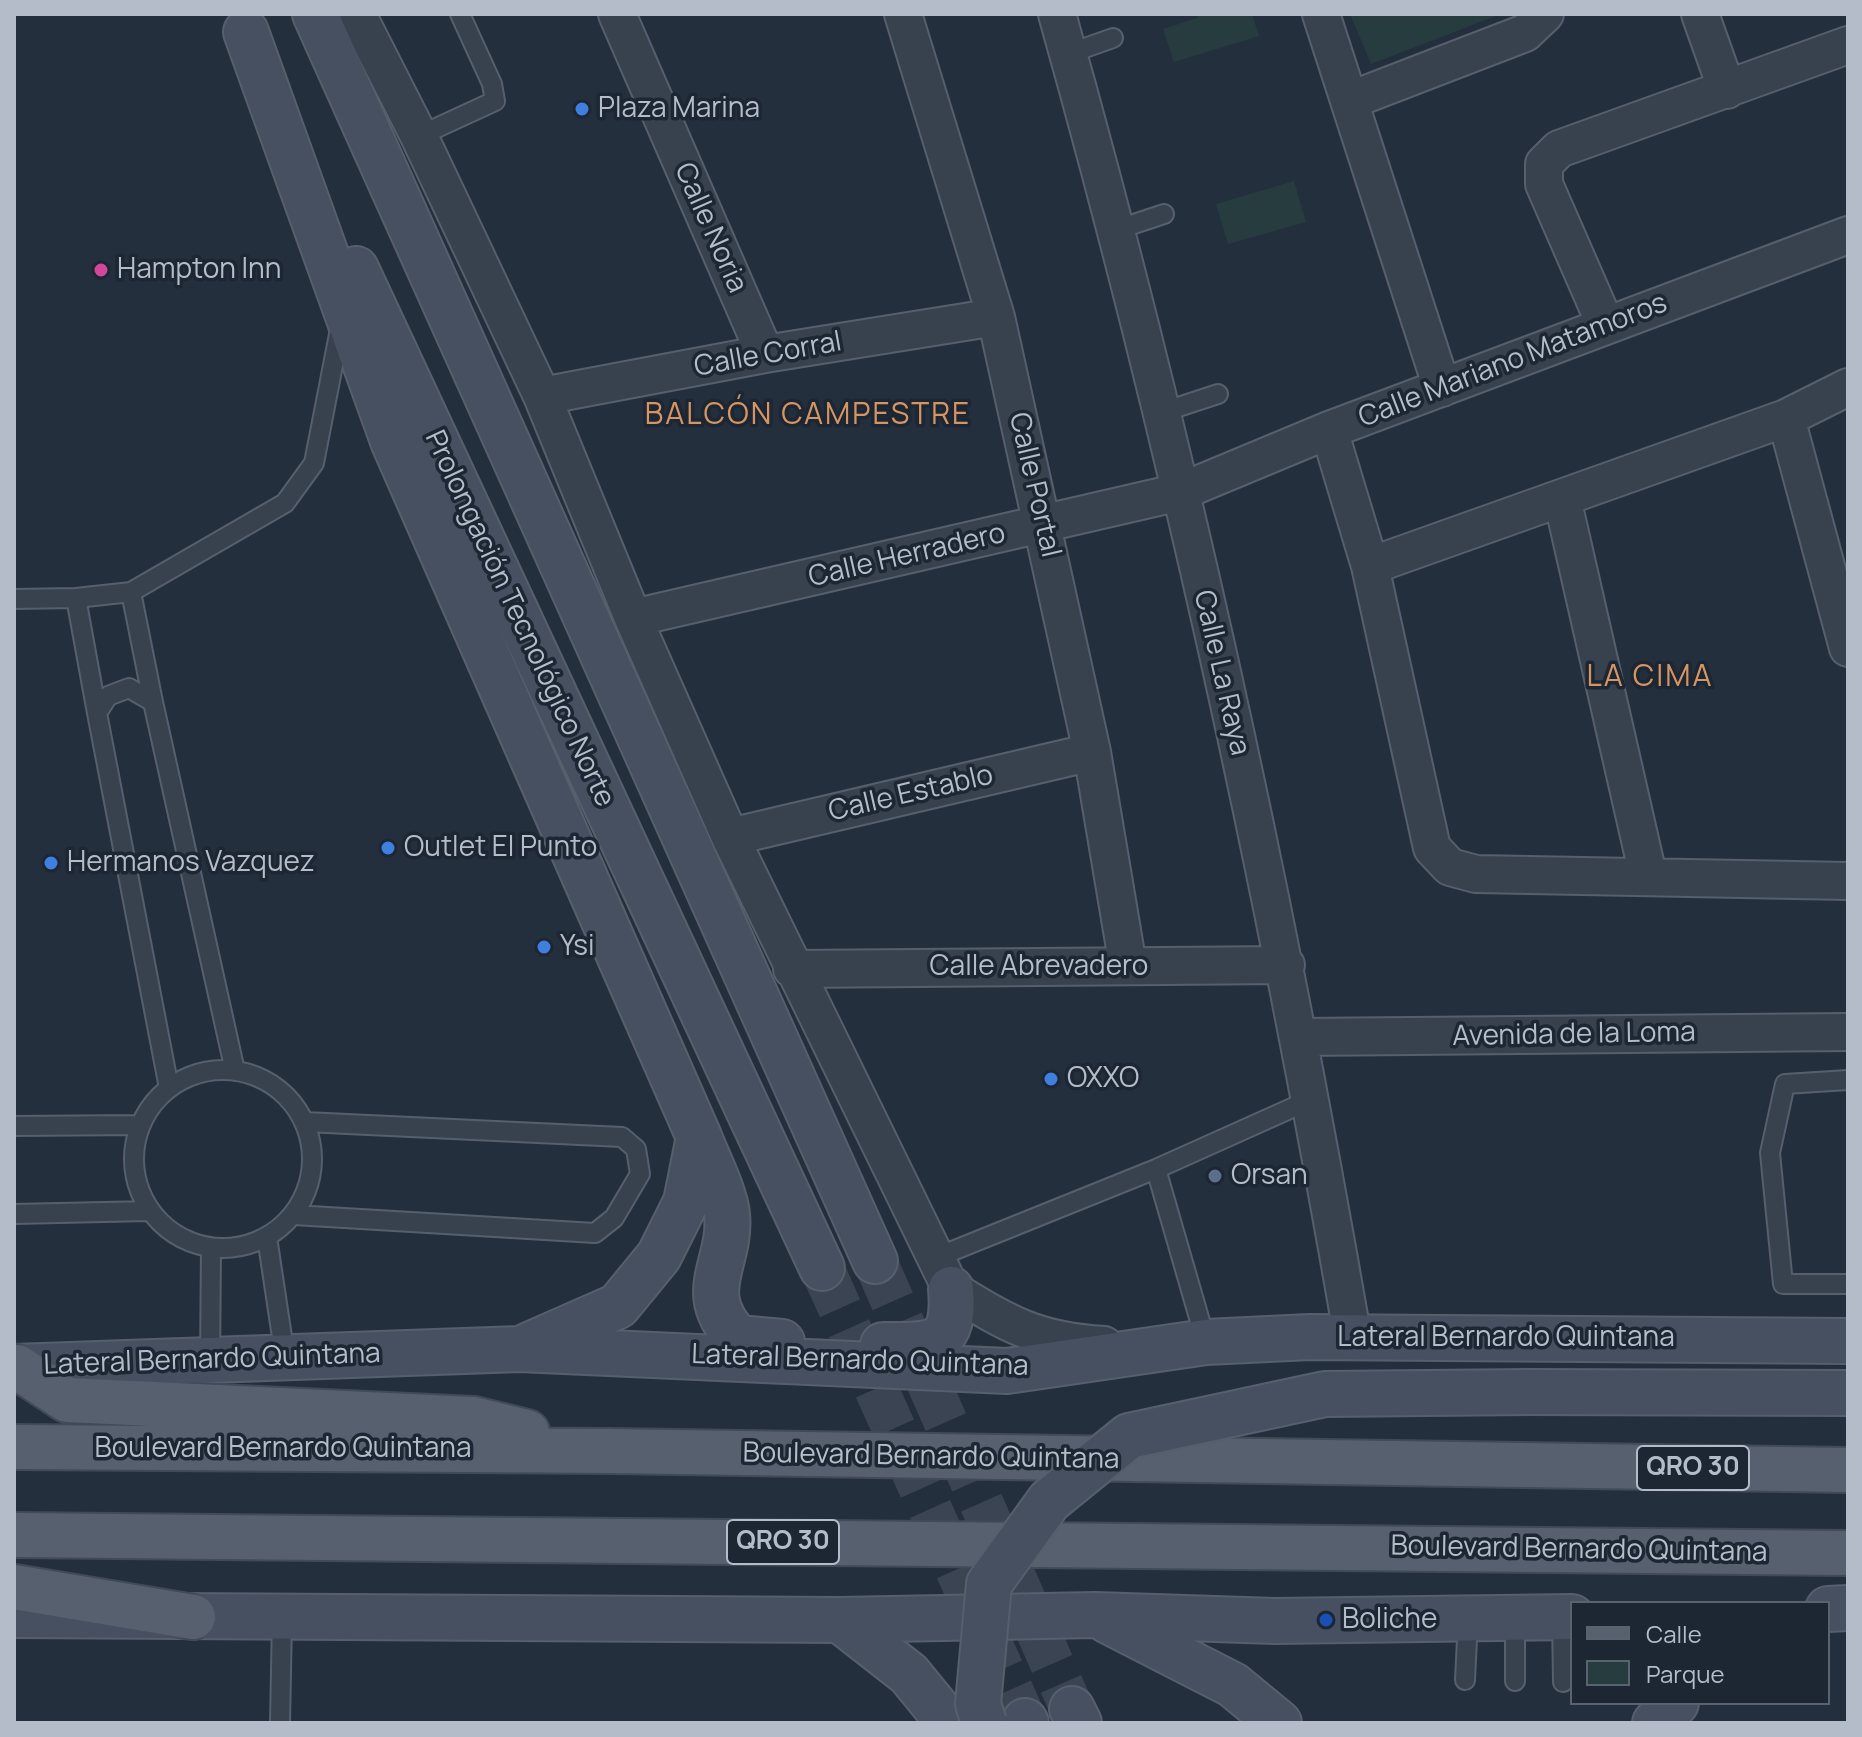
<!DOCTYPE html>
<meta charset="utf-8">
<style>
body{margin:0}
#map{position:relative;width:1862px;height:1737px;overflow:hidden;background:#242f3e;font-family:Manrope,sans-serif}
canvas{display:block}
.frame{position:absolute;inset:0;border:16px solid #b4bcc9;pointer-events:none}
.legend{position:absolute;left:1570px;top:1601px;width:260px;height:104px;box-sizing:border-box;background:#1d2633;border:2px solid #59626f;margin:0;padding:10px 14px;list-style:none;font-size:24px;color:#b4bcc9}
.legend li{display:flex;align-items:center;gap:16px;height:40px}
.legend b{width:40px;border:2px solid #59626f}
</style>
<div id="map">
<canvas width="1862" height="1737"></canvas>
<div class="frame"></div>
<ul class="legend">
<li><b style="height:10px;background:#56606e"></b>Calle</li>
<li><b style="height:22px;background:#263c3f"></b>Parque</li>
</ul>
</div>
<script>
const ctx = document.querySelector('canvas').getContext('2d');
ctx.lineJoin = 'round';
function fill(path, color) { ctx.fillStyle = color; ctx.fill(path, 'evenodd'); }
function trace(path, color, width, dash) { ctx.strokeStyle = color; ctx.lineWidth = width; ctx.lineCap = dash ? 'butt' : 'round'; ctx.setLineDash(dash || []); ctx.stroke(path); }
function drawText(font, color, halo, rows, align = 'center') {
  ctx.font = font + ' Manrope,sans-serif'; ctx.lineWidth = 7; ctx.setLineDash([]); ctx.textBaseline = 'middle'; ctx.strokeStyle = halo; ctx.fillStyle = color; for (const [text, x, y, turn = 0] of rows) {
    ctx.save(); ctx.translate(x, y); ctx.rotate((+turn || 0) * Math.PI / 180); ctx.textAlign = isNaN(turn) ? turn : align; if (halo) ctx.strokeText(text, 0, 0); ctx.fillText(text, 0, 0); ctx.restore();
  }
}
const green = new Path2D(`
 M1197,14H1252L1259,36L1174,62L1163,29L1197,18Z
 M1350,14H1501L1371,64Z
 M1294,181L1306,222L1228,244L1216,204Z`);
const secondaryTunnel = new Path2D(`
 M875,1261L1072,1709
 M822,1268L1025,1721`);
const lane = new Path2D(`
 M1068,54L1113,38
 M419,136L495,101L492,84L460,14
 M1113,231L1164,214
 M1160,413L1218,394
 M131,592L153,702
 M76,598L97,713
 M14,599L76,598L131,592L285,503L314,463L341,324
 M134 1159a89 89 0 1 1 178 0a89 89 0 1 1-178 0Z
 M1848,1080L1785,1084L1770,1153L1783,1284H1848
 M169,1088L97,713L108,696L129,688L153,702L235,1071
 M14,1126L140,1125
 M1156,1169L1206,1342
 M14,1214L149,1211
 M294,1215L595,1233L614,1218L640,1174L636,1149L622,1137L305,1122
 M267,1237L285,1357
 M935,1258L1156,1169L1312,1099
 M210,1360L211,1248
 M1515,1617V1681
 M1562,1617L1563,1682
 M1465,1680L1468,1619
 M280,1723L282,1619`);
const street = new Path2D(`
 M357,14L419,136L542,396L633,618L730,837L951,1289C1008,1324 1036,1341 1104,1345
 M617,14L765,354
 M903,14L996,317L1092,752L1128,966
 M1057,14C1180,450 1276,893 1353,1339
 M1321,14L1442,388
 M1700,14L1727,90
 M1351,100L1525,33L1545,14
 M1606,326L1544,184V164L1559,149L1848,45
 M542,396L765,354L996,317
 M1786,418L1848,648
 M1329,430L1370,566L1432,848L1450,867L1476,874L1848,881
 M1562,498L1648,875
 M1370,566L1786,418L1848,387
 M633,618L1180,492L1329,430L1848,235
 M730,837L1092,752
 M792,969L1286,965
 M1301,1037L1848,1032`);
const secondary = new Path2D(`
 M315,14L875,1261
 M246,32L393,441L699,1137C707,1158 725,1193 727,1214C732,1264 693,1292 738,1338L782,1342
 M356,269L822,1268
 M883,1345C932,1345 956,1348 951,1289
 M527,1346L618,1306L659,1256L686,1202L699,1137
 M14,1367L520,1349L1007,1371L1206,1342L1310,1337L1848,1341
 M1528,1392L1848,1393
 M1828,1609L1848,1608
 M14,1615L840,1620L1095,1615L1275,1621L1572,1617
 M840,1620L909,1674L949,1723
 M1108,1621L1233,1685L1279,1723
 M1072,1709L1079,1723
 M1025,1721L1026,1723
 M1655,1723L1676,1703`);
const primary = new Path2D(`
 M17,1367L67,1400L474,1419L527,1432
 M14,1447L611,1451L1848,1470
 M14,1535L1848,1553
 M14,1587L193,1617`);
const secondaryBridge = new Path2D(`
 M984,1723L978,1704L989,1584L1049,1501L1129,1436L1325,1394L1528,1392`);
const markers = [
 [582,109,8,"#3f7fe0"],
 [101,270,8,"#d1479c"],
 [388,848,8,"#3f7fe0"],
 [51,863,8,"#3f7fe0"],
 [544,947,8,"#3f7fe0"],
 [1051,1079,8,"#3f7fe0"],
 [1215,1176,8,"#5c6f8a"],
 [1326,1620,8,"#1a4fb4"]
];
const shields = [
 [1693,1468,112],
 [783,1542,112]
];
const shieldNames = [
 ["QRO 30",1693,1468],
 ["QRO 30",783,1542]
];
const poiNames = [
 ["Plaza Marina",598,109],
 ["Hampton Inn",117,270],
 ["Outlet El Punto",404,848],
 ["Hermanos Vazquez",67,863],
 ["Ysi",560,947],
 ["OXXO",1067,1079],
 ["Orsan",1231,1176],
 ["Boliche",1342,1620]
];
const streetNames = [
 ["Calle Noria",710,228,66],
 ["Calle Corral",768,355,-10],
 ["Calle Mariano Matamoros",1513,361,-21],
 ["Calle Portal",1034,485,77],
 ["Calle Herradero",907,556,-13],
 ["Prolongación Tecnológico Norte",519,619,65],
 ["Calle La Raya",1221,673,77],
 ["Calle Establo",911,794,-13],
 ["Calle Abrevadero",1039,967],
 ["Avenida de la Loma",1574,1035,-1],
 ["Lateral Bernardo Quintana",1506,1338],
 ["Lateral Bernardo Quintana",212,1360,-2],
 ["Lateral Bernardo Quintana",860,1361,2],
 ["Boulevard Bernardo Quintana",283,1449],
 ["Boulevard Bernardo Quintana",931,1457,1],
 ["Boulevard Bernardo Quintana",1579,1550,1]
];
const neighbourhoodNames = [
 ["BALCÓN CAMPESTRE",808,416],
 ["LA CIMA",1650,678]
];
fill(green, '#263c3f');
trace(secondaryTunnel, '#3a4453', 44, [44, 22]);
trace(lane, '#565f6c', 22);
trace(street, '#565f6c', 40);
trace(secondary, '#565f6c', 48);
trace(primary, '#414a57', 48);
trace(lane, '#38414e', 18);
trace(street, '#38414e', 36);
trace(secondary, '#465061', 44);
trace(primary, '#56606e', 44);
trace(secondaryBridge, '#565f6c', 48, []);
trace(secondaryBridge, '#465061', 44);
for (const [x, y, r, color] of markers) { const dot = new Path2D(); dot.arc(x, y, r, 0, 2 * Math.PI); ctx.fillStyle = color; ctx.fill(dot); trace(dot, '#1d2633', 3); }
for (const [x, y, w] of shields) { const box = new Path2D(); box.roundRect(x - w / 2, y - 22, w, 44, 6); ctx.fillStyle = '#1d2633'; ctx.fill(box); trace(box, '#b4bcc9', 2); }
drawText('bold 26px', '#b4bcc9', null, shieldNames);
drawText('28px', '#b4bcc9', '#1d2633', poiNames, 'left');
drawText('28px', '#b4bcc9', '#1d2633', streetNames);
ctx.letterSpacing = '2px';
drawText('30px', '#d59563', '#1d2633', neighbourhoodNames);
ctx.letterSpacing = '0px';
</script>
